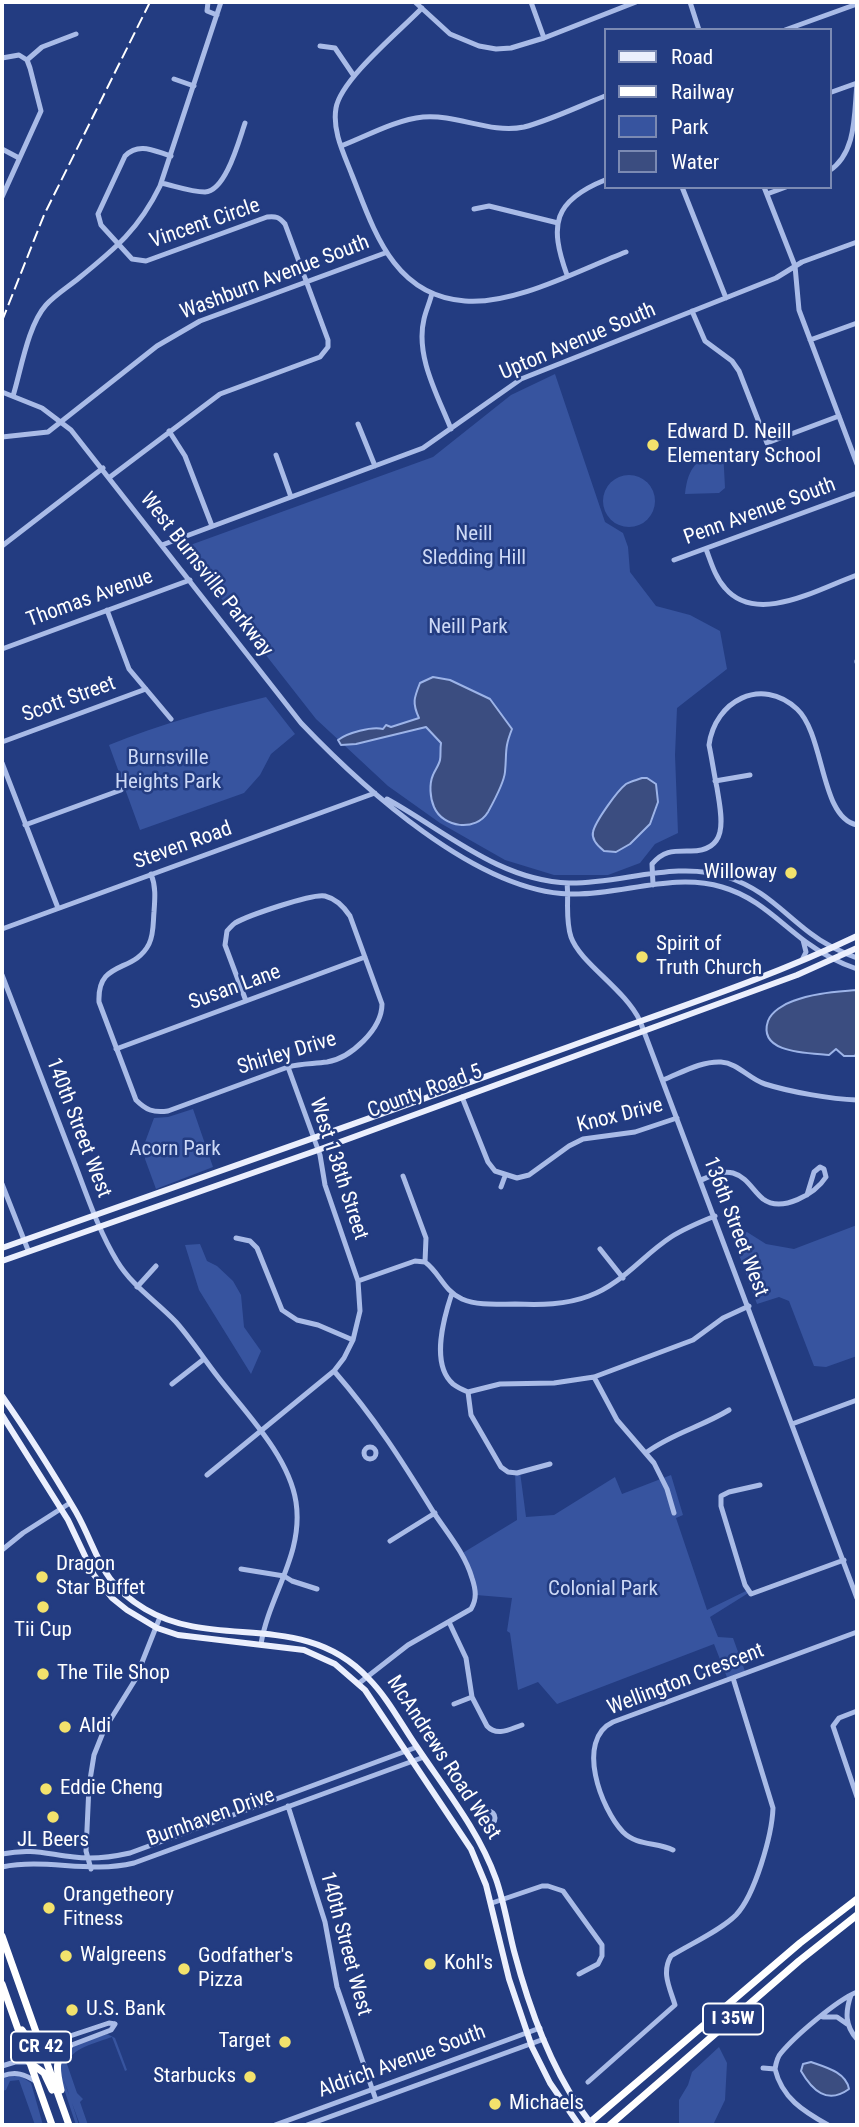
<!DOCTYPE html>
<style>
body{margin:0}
#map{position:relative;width:859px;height:2127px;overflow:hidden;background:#233c81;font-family:"Roboto Condensed",sans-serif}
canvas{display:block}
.frame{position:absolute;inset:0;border:4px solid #fff;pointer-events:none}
.legend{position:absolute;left:604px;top:28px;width:228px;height:161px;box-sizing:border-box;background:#233c81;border:2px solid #7b8ab3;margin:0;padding:9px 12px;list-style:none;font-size:21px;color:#fff}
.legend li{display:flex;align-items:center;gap:14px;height:35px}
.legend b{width:35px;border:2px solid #7b8ab3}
</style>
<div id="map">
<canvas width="859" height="2127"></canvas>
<div class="frame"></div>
<ul class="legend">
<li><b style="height:9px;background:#ebeffd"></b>Road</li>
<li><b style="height:9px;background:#fff"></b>Railway</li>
<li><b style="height:19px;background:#37549f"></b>Park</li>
<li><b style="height:19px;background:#3b4d80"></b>Water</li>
</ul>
</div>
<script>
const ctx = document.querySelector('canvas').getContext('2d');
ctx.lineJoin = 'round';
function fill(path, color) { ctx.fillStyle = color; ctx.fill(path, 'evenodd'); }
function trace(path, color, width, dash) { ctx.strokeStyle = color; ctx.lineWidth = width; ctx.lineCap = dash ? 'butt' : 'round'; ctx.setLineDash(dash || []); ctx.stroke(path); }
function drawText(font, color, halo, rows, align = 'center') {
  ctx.font = font + ' "Roboto Condensed",sans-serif'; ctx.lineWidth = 5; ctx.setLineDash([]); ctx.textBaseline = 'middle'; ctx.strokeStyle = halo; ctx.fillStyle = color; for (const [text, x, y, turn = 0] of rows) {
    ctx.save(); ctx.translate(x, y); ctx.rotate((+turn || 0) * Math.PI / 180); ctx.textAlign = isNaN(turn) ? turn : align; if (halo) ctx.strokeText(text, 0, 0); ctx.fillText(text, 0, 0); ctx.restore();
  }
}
const green = new Path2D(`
 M555,374L605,522L623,533L628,547L630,572L656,606L690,615L720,631L727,669L677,708L675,755L678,833L655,844L640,863L608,875H554L505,860L440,823L388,786L316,719L182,548L433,457L511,395Z
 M723,449L725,488L719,493L685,494C688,467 697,458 723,449Z
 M603 501a26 26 0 1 1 52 0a26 26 0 1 1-52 0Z
 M266,697L295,734L271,754L260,775L244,793L140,830L109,745C160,724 213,710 266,697Z
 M193,1109L213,1167L156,1189L145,1159L144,1145L154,1118L168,1117Z
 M857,1225V1356L826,1367L814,1366L789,1301L779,1297L757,1304L733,1238L747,1232L766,1244L794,1249Z
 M200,1244L207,1261L217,1266L233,1281L241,1295L244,1327L261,1351L251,1374L199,1290L185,1245Z
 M515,1472H520L526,1517L554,1515L615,1477L622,1494L671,1475L683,1515L676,1518L707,1610L748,1590L750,1592L710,1617L718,1637L733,1638L746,1674L728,1680L714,1644L557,1704L538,1682L518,1690L510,1633L507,1631L512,1598L476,1595L461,1554L517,1520Z
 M107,2034L115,2038L127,2070L125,2071L112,2037C96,2043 71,2048 67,2064L77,2093L83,2099L80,2102L88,2125H80L72,2103L79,2125H76L63,2086L59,2067L69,2095C67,2085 58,2071 60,2062C62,2045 94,2039 107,2034Z
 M719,2047L727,2063L725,2100L713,2125H679V2100L688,2085L692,2072Z
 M19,2075L31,2083L43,2125H35L19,2080L10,2081L6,2090L2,2091L3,2078Z`);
const water = new Path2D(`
 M433,677L450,680L490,699L512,729C504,749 507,752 505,772C504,783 494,801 488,812C476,832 443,828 434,807C430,798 429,784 433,775C435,770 439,765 440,760C441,755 440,749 441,743L426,727L356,744L341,745L338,740C347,733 372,726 383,729L386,725L391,727L419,718C412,703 414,698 420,683Z
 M642,778H647L656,784L658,802L650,824L630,844L616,852L604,851C599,847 591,840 593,832C595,822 617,791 626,784C631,781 637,780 642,778Z
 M857,990V1051L855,1056H844L836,1049L829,1055C810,1053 757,1054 768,1021C771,1012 784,1004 793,1001C813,993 836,992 857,990Z
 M811,2062C825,2067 846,2072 849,2089C827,2105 812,2090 801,2071L803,2064Z`);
const minor = new Path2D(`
 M208,2L207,11L217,15
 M415,2L450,34L479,46L496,49L511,48L544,38L636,2
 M531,2L544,38
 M690,2L699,30
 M422,8C400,31 341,79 336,108C332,131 344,154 352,175C374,230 393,296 465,301C515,305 579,270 626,252
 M785,30L857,4
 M320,46L335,48L354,76
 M2,58L19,55L27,60L30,68L41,111L2,197
 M27,60L42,47L76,34
 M174,79L194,86
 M829,93L857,83
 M341,146C367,136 395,120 423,117C457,114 490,134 524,127C551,120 579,106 605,96
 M2,149L19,158
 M829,171C857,153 854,113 857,84
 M161,183C175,186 191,192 205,192C226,191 239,140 245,123
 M682,187L726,298
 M764,187L795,266L799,310L857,464
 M767,194L786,187
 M474,209L489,206L558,223
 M567,275C549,225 553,201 605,180
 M432,293C430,302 426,310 424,319C415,356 438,396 451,429
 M692,311L705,341L732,361L739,371L767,443L839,416
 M810,340L857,323
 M2,392L42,408L71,430L301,723C363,788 476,891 569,894C620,896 672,872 722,887C757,897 778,921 806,942C821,953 839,963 857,969
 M13,396C21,370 28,325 46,305C55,295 68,287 79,278C116,248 139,229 160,186L221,2
 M358,424L375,466
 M169,431L185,456L212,526
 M2,437L48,432L157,346L200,321L385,253
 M276,455L291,497
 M110,477L220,394L320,357L328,347V340L285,224C279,217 276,216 267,217L146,261L132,259L101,225L98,214L125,156C139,142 154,151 171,156
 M162,545L423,448L521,379L776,278L802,262L857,242
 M2,546L103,468
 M706,549C711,562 715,577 725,588C757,626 820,588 857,575
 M674,560L857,493
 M107,610L129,669L171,719
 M2,649L190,580
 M857,661V662
 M2,742L146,689
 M2,763L58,908
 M715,781L750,775
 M387,799C445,831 500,881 569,883C621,884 676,860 727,877C764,889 781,911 810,933C824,944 841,952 857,958
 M25,825L121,790
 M151,874C156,886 155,898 154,912C153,922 154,934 149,944C134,974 97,959 99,1002L136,1100C146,1110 153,1113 168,1111L288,1067C301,1063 313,1064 327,1062C351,1058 382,1029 382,1004L350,916C344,907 337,899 325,896C313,893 247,916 235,923C232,925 230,928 227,931L225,945L246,1001
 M567,883C569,901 565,919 571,937C580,963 625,989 640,1021L857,1598
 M653,885L652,864C664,850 673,851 691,851C731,851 721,814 717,788C714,774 712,759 709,745C715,701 761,676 797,709C825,735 820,818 857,825
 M2,929L375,793
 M802,960L806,952L803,940
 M2,975C25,1035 48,1094 71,1154C85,1189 97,1228 117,1261C132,1286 156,1301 176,1322C191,1339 204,1359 218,1377C245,1412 289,1456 296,1502C304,1554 269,1595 261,1644
 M116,1049L365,957
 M663,1080C681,1073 701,1061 721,1062C738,1063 749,1079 765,1084C790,1092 831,1099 857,1100
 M462,1097L488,1162L495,1171L517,1178L529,1175L569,1146L583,1139L635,1132L677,1118
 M403,1176L426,1238L425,1262C440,1273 443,1290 462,1299C478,1306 498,1304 515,1304C541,1305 565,1305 589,1296C622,1284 642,1256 671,1237C685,1228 700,1222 715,1216
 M701,1180C711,1176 722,1170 733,1173C747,1177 753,1191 763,1199C782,1213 815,1194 826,1177L824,1169L820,1167L814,1172L807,1195
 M2,1184L28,1250
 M501,1187L505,1176
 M236,1238L250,1241L257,1248L282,1310L297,1320L318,1325L353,1340
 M600,1249L623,1278
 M358,1281L415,1261L425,1262
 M137,1287L156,1266
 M452,1293C444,1317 430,1364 453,1384C457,1387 463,1390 468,1392L471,1415L501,1467L508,1472L517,1473L550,1464
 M334,1371C375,1418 402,1461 434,1513C448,1534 465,1554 472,1578C476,1590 477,1599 471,1609L408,1645L358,1684
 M594,1377L617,1420L654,1463L667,1489L674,1513
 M172,1384L204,1359
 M468,1392L500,1384L554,1383L594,1377L693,1340L723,1318L749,1306
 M792,1424L857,1400
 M364 1453a6 6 0 1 1 12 0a6 6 0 1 1-12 0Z
 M647,1452C673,1433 701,1427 729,1410
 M207,1475L334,1371L344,1358L353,1340L360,1311L358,1281L325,1185L320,1155L288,1067
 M760,1485L729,1492L721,1496V1506L745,1585L751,1594L844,1560
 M390,1541L435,1513
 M2,1550L23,1533L70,1503
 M241,1569L284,1576L292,1581L317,1589
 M449,1622L466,1658L472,1697L487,1726C497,1737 510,1729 522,1725
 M454,1704L472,1697
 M857,1711L839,1718L833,1726L857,1797
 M288,1806L325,1922L337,1987L376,2100
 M481 1818a7 7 0 1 1 14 0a7 7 0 1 1-14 0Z
 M673,1850C657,1842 637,1846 623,1832C601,1809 575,1740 613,1722L857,1632
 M2,1854C32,1848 46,1854 74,1857C93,1860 112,1857 130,1853L417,1747
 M2,1867C47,1858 88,1874 134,1863L424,1757
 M91,1869L86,1851L89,1786L94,1755L104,1730L135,1680L160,1617
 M492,1903L542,1886H548L563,1891L602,1945V1956L598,1964L579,1974
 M851,1995C845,2012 845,2026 857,2039
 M823,2017H837L847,2024
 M36,2032L55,2041L109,2023L115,2024
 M42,2050L69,2046L111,2030L115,2024
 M2,2066L15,2062H29
 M763,2068L775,2069
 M775,2069C776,2063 777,2057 781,2053C795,2036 837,2000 857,1992
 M775,2069C782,2098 803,2111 828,2125
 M2,2076C16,2071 24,2074 37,2082
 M588,2082L675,2005C670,1988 661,1973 671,1956C690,1944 720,1931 736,1915C755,1895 772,1835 773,1808L733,1678
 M275,2125L540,2028
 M307,2125L544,2039`);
const major = new Path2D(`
 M2,1248C191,1180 382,1115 571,1046C667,1011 765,980 857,936
 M2,1261L318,1150L797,975L857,948
 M2,1396C28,1433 53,1473 76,1512C99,1553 99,1582 145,1609C215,1651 304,1609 368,1678C388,1698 401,1724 417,1747C445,1789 479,1831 496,1879C504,1902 508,1927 514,1951C528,2004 548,2061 579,2107
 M2,1415L68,1520L94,1575L112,1598L127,1610L157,1628L178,1635L304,1650L335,1664L365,1690L471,1849L486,1885L509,1979L532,2047L550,2083L579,2125`);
const highway = new Path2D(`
 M2,1936L69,2125
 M2,1984L52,2125
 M22,2030L31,2043L42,2050
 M29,2062L44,2073L52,2090
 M61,2090C57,2072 53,2059 69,2046
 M587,2125L800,1943L857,1899
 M610,2125L799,1961L857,1915`);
const rail = new Path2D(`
 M2,321L44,215L150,2`);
const majorBridge = new Path2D(`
 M579,2107L592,2125`);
const markers = [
 [653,445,7,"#f3e26c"],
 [791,873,7,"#f3e26c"],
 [642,957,7,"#f3e26c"],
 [42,1577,7,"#f3e26c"],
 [43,1607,7,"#f3e26c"],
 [43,1674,7,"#f3e26c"],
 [65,1727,7,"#f3e26c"],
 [46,1789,7,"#f3e26c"],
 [53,1817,7,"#f3e26c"],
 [49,1908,7,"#f3e26c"],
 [66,1956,7,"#f3e26c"],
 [430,1964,7,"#f3e26c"],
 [184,1969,7,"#f3e26c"],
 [72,2010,7,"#f3e26c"],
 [285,2042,7,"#f3e26c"],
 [250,2077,7,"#f3e26c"],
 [495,2104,7,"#f3e26c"]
];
const shields = [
 [733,2019,60],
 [41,2047,60]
];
const shieldNames = [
 ["I 35W",733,2019],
 ["CR 42",41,2047]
];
const streetNames = [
 ["Vincent Circle",205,224,-19],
 ["Washburn Avenue South",275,278,-21],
 ["Upton Avenue South",578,342,-23],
 ["Penn Avenue South",760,512,-20],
 ["West Burnsville Parkway",206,575,52],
 ["Thomas Avenue",90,599,-20],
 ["Scott Street",69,700,-20],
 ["Steven Road",183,846,-20],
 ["Susan Lane",235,988,-20],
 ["Shirley Drive",287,1054,-17],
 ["County Road 5",425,1092,-20],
 ["Knox Drive",620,1116,-14],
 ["140th Street West",78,1128,69],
 ["West 138th Street",338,1169,72],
 ["136th Street West",735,1227,69],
 ["Wellington Crescent",686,1680,-21],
 ["McAndrews Road West",443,1758,57],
 ["Burnhaven Drive",211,1818,-20],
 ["140th Street West",345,1944,75],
 ["Aldrich Avenue South",402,2062,-20]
];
const poiNames = [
 ["Edward D. Neill",667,433],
 ["Elementary School",667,457],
 ["Willoway",777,873,"right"],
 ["Spirit of",656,945],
 ["Truth Church",656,969],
 ["Dragon",56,1565],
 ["Star Buffet",56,1589],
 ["Tii Cup",43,1631,"center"],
 ["The Tile Shop",57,1674],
 ["Aldi",79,1727],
 ["Eddie Cheng",60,1789],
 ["JL Beers",53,1841,"center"],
 ["Orangetheory",63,1896],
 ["Fitness",63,1920],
 ["Walgreens",80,1956],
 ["Godfather's",198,1957],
 ["Pizza",198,1981],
 ["Kohl's",444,1964],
 ["U.S. Bank",86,2010],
 ["Target",271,2042,"right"],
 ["Starbucks",236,2077,"right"],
 ["Michaels",509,2104]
];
const parkNames = [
 ["Neill",474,535],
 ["Sledding Hill",474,559],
 ["Neill Park",468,628],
 ["Burnsville",168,759],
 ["Heights Park",168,783],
 ["Acorn Park",175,1150],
 ["Colonial Park",603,1590]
];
fill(green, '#37549f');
fill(water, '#3b4d80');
trace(water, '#9db4e8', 2);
trace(minor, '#a9bbe7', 5);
trace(major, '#ebeffd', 6);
trace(highway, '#fff', 7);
trace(rail, '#fff', 2, [12, 5]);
trace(majorBridge, '#ebeffd', 6);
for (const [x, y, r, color] of markers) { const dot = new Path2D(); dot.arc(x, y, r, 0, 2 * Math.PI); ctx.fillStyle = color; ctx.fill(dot); trace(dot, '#233c81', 2.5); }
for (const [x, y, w] of shields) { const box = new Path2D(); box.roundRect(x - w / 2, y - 15.5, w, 31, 5); ctx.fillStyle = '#233c81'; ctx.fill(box); trace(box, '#fff', 2); }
drawText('bold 19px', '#fff', null, shieldNames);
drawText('21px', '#fff', '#233c81', streetNames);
drawText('21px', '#fff', '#233c81', poiNames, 'left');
drawText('21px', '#cdd9f6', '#233c81', parkNames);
</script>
